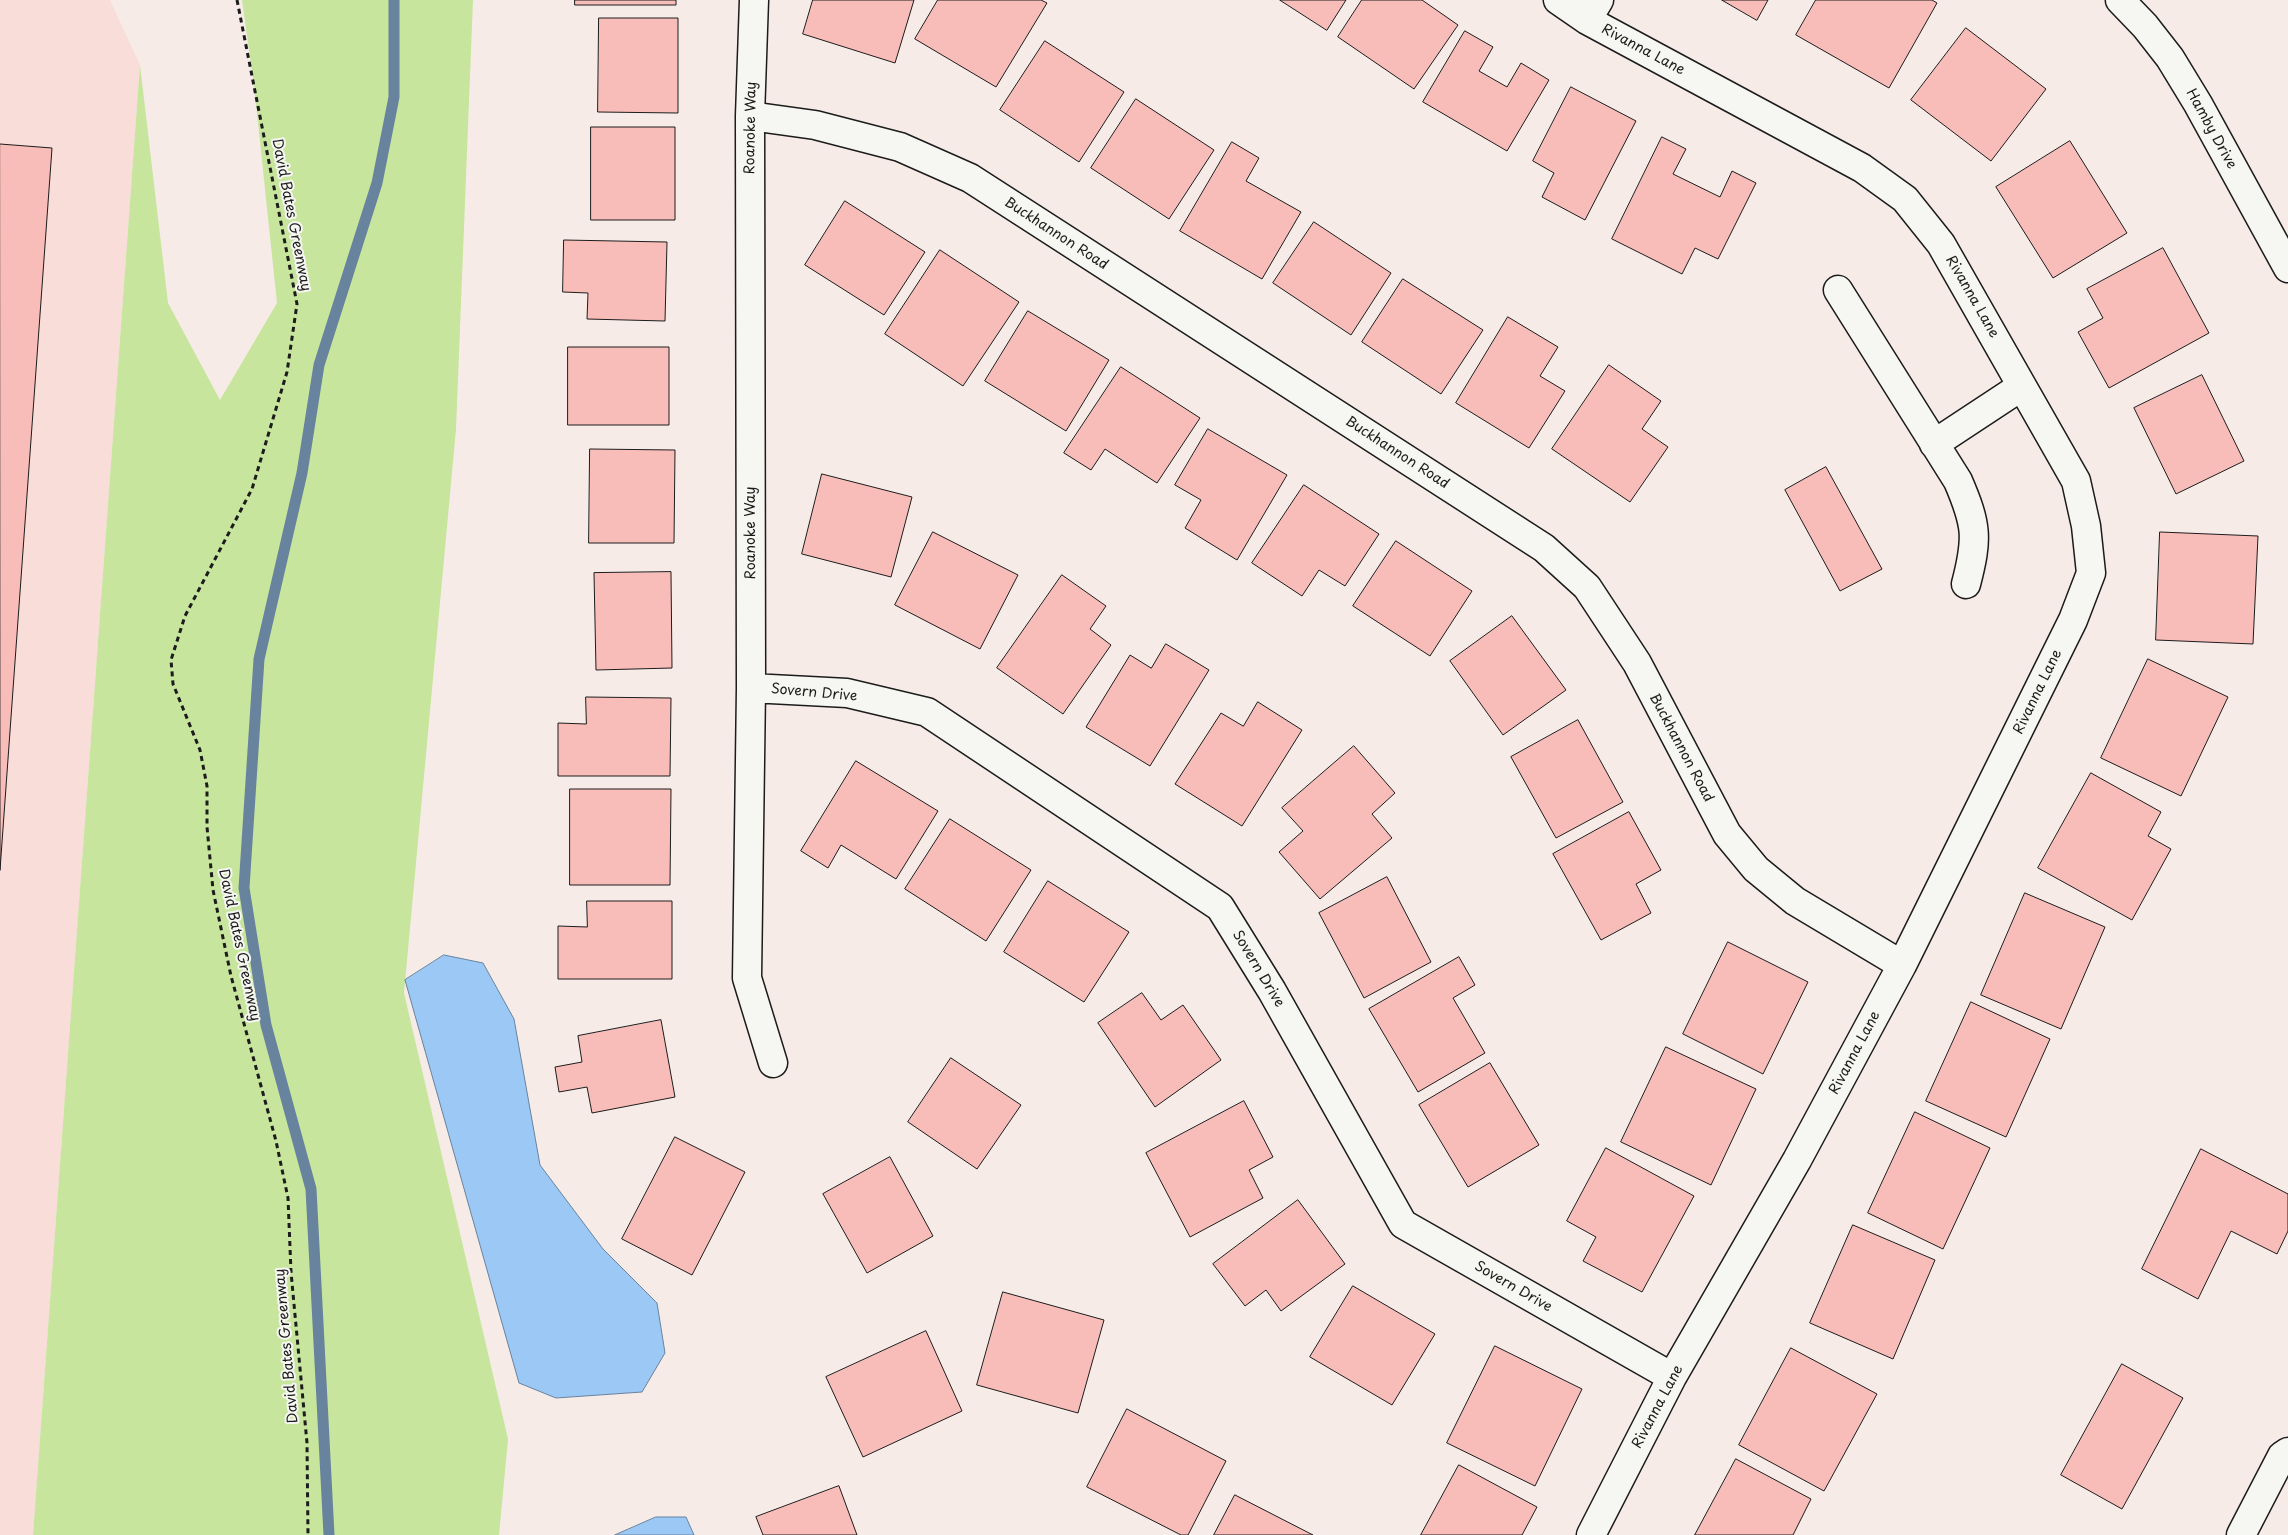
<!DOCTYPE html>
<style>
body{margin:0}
canvas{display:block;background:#f7ebe7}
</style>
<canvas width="2288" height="1535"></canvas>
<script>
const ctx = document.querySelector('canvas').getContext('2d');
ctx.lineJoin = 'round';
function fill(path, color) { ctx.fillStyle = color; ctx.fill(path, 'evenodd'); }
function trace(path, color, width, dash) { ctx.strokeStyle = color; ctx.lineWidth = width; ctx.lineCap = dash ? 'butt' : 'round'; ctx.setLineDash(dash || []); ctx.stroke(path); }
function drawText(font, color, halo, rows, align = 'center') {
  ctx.font = font + ' "Playpen Sans",sans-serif'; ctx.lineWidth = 4; ctx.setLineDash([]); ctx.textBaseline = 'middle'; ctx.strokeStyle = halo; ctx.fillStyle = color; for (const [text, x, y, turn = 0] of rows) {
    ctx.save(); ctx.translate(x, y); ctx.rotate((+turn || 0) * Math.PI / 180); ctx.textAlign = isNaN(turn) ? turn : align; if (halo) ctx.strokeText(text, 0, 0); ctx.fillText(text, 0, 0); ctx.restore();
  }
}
const built = new Path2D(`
 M0,0H110L140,65L33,1535H0Z`);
const green = new Path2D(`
 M242,0H473L456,429L404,993L508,1439L499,1535H33L140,65L168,303L220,400L277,303L254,85Z`);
const water = new Path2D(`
 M444,955L483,963L514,1019L540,1165L603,1249L657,1303L665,1353L642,1392L556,1398L519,1383L405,980Z
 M656,1517H686L694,1535H615Z`);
const stream = new Path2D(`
 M329,1535L311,1189L266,1025L244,888L259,659L302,473L319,365L377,183L394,97V0`);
const building = new Path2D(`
 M575,0H676V5H575Z
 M813,0H914L895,63L803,34Z
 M938,0H1041L1047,3L996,87L915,39Z
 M1280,0H1346L1327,30Z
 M1362,0H1422L1458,25L1414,89L1338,37Z
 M1722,0H1768L1757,20Z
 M1816,0H1932L1937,3L1889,88L1796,35Z
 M599,18H678V113L598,112Z
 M1966,28L2046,89L1991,161L1911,100Z
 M1465,31L1493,47L1479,71L1507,87L1521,63L1549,80L1507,151L1423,102Z
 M1045,41L1124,92L1079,162L1000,110Z
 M1571,87L1636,121L1585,220L1542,197L1554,173L1533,161Z
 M1136,99L1214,150L1169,219L1091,168Z
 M591,127H675V220H591Z
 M1662,137L1686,149L1673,174L1720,197L1732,171L1756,183L1718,259L1695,248L1682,274L1612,239Z
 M2070,141L2127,233L2053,278L1996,187Z
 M1232,142L1259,158L1246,181L1301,212L1262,279L1180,231Z
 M0,144L52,148L0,870Z
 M845,201L925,252L884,315L805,265Z
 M1314,222L1391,273L1351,335L1273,283Z
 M564,240L667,242L665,321L587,319L588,293L563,292Z
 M2163,248L2209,333L2109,388L2078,332L2103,318L2087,289Z
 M940,250L1019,302L963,386L885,334Z
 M1403,279L1483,330L1441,394L1362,342Z
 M1028,311L1109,360L1066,431L985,381Z
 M1508,317L1558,347L1540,376L1565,391L1529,448L1456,403Z
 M568,347H669V425H568Z
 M1609,365L1661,401L1642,429L1668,447L1630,502L1552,449Z
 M1121,367L1200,418L1157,483L1105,449L1091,470L1064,453Z
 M2202,375L2244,461L2176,494L2134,408Z
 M1208,429L1287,475L1237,560L1185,528L1201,500L1175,485Z
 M590,449L675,450L674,543H589Z
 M1826,467L1882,569L1840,591L1785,490Z
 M822,474L912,497L891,577L802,554Z
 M1304,485L1379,534L1345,586L1319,570L1302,596L1252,563Z
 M933,532L1018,575L980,649L895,605Z
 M2160,532L2258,536L2253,644L2156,640Z
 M1396,541L1472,591L1430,656L1353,606Z
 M671,572L672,668L596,670L594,573Z
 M1062,575L1106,606L1090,629L1111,645L1063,714L997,668Z
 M1512,616L1566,690L1503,735L1450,661Z
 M1166,644L1209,670L1150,766L1086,727L1130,655L1151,668Z
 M2148,659L2228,697L2181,796L2101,758Z
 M586,697L671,698L670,776H558V723L586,724Z
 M1258,702L1302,730L1242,826L1175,784L1221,713L1243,726Z
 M1578,720L1623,802L1556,838L1511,757Z
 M1354,746L1395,793L1372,814L1392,838L1320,899L1279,852L1303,831L1282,808Z
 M856,761L938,811L896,879L841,845L828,868L801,851Z
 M2091,773L2161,812L2148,836L2171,849L2132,920L2038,868Z
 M570,789H671L670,885H570Z
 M1629,812L1661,870L1636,884L1651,913L1601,940L1553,854Z
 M950,819L1031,870L986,941L905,889Z
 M1387,877L1431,962L1364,998L1319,913Z
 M1048,881L1129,932L1084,1002L1004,952Z
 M2025,893L2105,927L2061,1029L1981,995Z
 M587,901H672V979H558V926L587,927Z
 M1728,942L1808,982L1763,1074L1683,1034Z
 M1459,957L1475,985L1453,998L1485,1053L1418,1092L1369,1009Z
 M1142,993L1161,1020L1183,1005L1221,1060L1155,1107L1098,1023Z
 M1971,1002L2050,1039L2006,1137L1926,1101Z
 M661,1020L675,1097L592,1113L587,1087L559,1092L555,1067L582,1062L578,1036Z
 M1666,1047L1756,1089L1711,1185L1621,1142Z
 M951,1058L1021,1105L977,1169L908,1122Z
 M1490,1063L1539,1145L1468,1187L1419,1105Z
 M1244,1101L1273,1157L1249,1170L1263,1198L1190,1237L1146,1153Z
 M1915,1112L1990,1148L1943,1249L1868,1213Z
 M675,1137L745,1172L692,1275L622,1239Z
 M1606,1148L1694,1196L1642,1292L1583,1261L1596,1237L1567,1221Z
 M2201,1149L2288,1194V1231L2277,1254L2231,1231L2198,1299L2142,1269Z
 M890,1157L933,1236L867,1273L823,1194Z
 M1298,1200L1345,1264L1281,1311L1266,1290L1245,1306L1213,1264Z
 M1853,1225L1935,1260L1893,1359L1810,1323Z
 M1353,1286L1435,1334L1392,1405L1310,1357Z
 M1003,1292L1104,1320L1078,1413L977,1385Z
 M926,1331L962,1411L863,1457L826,1377Z
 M1495,1346L1582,1389L1535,1486L1447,1443Z
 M1791,1348L1877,1394L1824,1491L1739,1445Z
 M2122,1364L2183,1398L2122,1509L2061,1475Z
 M1127,1409L1226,1461L1188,1535H1181L1087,1487Z
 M1736,1459L1811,1499L1793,1535H1695Z
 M1459,1465L1537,1507L1522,1535H1421Z
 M839,1486L857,1535H763L756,1517Z
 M1235,1495L1313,1535H1214Z`);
const path = new Path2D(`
 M237,0L297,304L287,372L252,489L185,616L171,660L173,684L200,750L207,786V827L213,890L231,976L276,1141L288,1198L291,1272L307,1443L308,1535`);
const minor = new Path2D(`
 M754,0L750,116L751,688L747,978L773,1063
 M1558,0L1587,20L1862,168L1905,199L1941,244L2076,481L2086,526L2091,573L2073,620L1902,965L1797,1160L1672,1377L1591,1535
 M2120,0L2145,26L2170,58L2198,104L2288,268
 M1587,20L1599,0
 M750,116L815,125L900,147L970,178L1544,548L1587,587L1637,663L1727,834L1756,869L1795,901L1902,965
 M1838,290L1958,481C1977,525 1978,538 1966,584
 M1934,444L2022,386
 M751,688L847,693L927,712L1220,907L1272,991L1403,1224L1672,1377
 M2241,1535L2282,1456L2288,1452`);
const streetNames = [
 ["Rivanna Lane",1643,50,28],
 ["Roanoke Way",751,128,-89],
 ["Hamby Drive",2211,129,61],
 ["David Bates Greenway",291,215,79],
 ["Buckhannon Road",1056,234,33],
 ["Rivanna Lane",1972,297,60],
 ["Buckhannon Road",1397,453,33],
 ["Roanoke Way",751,533,-90],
 ["Rivanna Lane",2038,692,-64],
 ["Sovern Drive",814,693,5],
 ["Buckhannon Road",1681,748,62],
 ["David Bates Greenway",239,945,78],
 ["Sovern Drive",1258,969,59],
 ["Rivanna Lane",1855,1053,-62],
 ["Sovern Drive",1513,1287,30],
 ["David Bates Greenway",287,1346,-95],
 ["Rivanna Lane",1658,1407,-62]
];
fill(built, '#f8ddd9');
fill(green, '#c7e59d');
fill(water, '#9bc8f5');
trace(water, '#68839e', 1);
trace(stream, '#68839e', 11);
fill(building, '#f9bdb9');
trace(building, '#1c1c1c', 1);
trace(minor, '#1c1c1c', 31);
trace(path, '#1c1c1c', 3, [5, 4]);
trace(minor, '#f6f6f2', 28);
drawText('14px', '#1c1c1c', '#f6f6f2', streetNames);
</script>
